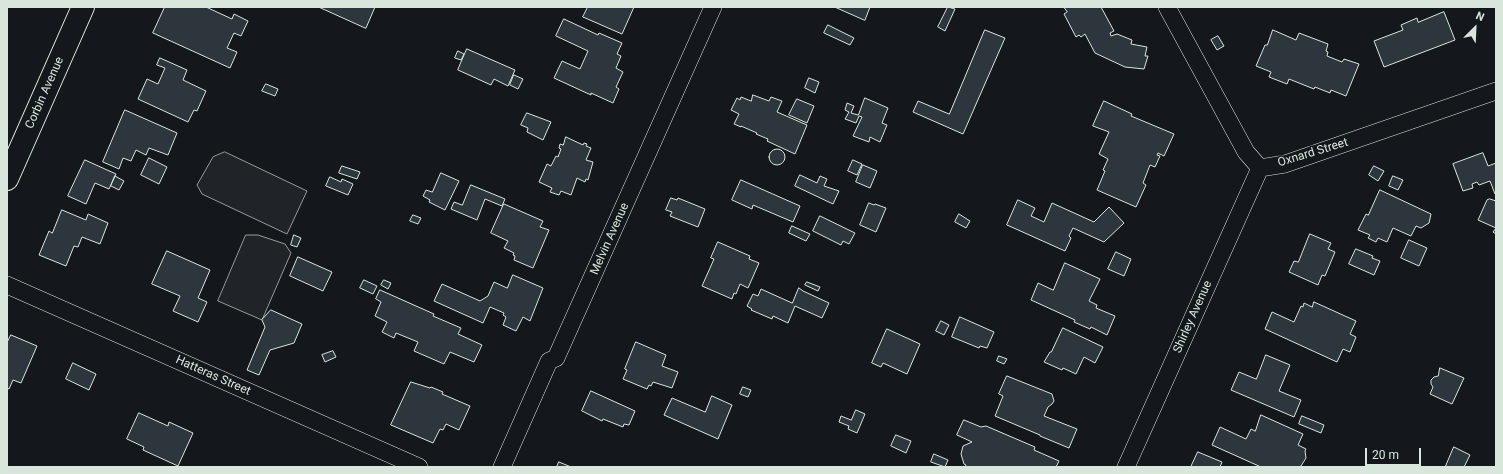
<!DOCTYPE html>
<style>
body{margin:0}
#map{position:relative;width:1503px;height:474px;overflow:hidden;background:#14181c;font-family:Roboto,sans-serif}
canvas{display:block}
.frame{position:absolute;inset:0;border:8px solid #d8e6dc;pointer-events:none}
.north{position:absolute;left:1455px;top:8px;width:40px;height:40px;-webkit-text-stroke:3px #14181c;paint-order:stroke;rotate:24deg;font-size:11px;font-weight:700;line-height:16px;text-align:center;color:#d8e6dc}
.north::after{content:'';display:block;margin:auto;width:14px;height:18px;background:#d8e6dc;clip-path:polygon(50% 0,100% 100%,50% 72%,0 100%)}
.scale{position:absolute;left:1365px;top:448px;width:56px;height:18px;box-sizing:border-box;border:2px solid #d8e6dc;border-top:0;padding-left:5px;font-size:12px;line-height:14px;white-space:nowrap;color:#d8e6dc;-webkit-text-stroke:3px #14181c;paint-order:stroke}
</style>
<div id="map">
<canvas width="1503" height="474"></canvas>
<div class="frame"></div>
<div class="north">N</div>
<div class="scale">20 m</div>
</div>
<script>
const ctx = document.querySelector('canvas').getContext('2d');
ctx.lineJoin = 'round';
function fill(path, color) { ctx.fillStyle = color; ctx.fill(path, 'evenodd'); }
function trace(path, color, width, dash) { ctx.strokeStyle = color; ctx.lineWidth = width; ctx.lineCap = dash ? 'butt' : 'round'; ctx.setLineDash(dash || []); ctx.stroke(path); }
function drawText(font, color, halo, rows, align = 'center') {
  ctx.font = font + ' Roboto,sans-serif'; ctx.lineWidth = 3; ctx.setLineDash([]); ctx.textBaseline = 'middle'; ctx.strokeStyle = halo; ctx.fillStyle = color; for (const [text, x, y, turn = 0] of rows) {
    ctx.save(); ctx.translate(x, y); ctx.rotate((+turn || 0) * Math.PI / 180); ctx.textAlign = isNaN(turn) ? turn : align; if (halo) ctx.strokeText(text, 0, 0); ctx.fillText(text, 0, 0); ctx.restore();
  }
}
const green = new Path2D(`
 M225,152L307,191L287,234L202,194L197,185L213,157Z
 M246,235H258L285,244L291,253L262,320L218,301Z`);
const building = new Path2D(`
 M165,7H206L232,19L234,14L248,21L241,36L234,33L227,48L237,52L230,68L153,33Z
 M319,7H375L366,28Z
 M588,7H634L622,34L583,17Z
 M835,7H870L865,20Z
 M948,7L955,9L945,31L938,27Z
 M1064,7H1101L1114,31L1110,33L1111,36L1117,34L1132,40L1131,44L1147,47L1145,56H1148L1144,69L1125,67L1095,53L1085,34L1081,37L1079,35L1076,37L1064,14L1067,12Z
 M1444,12L1455,40L1384,67L1374,41L1403,30L1401,25L1417,18L1418,22Z
 M564,19L598,35L599,33L622,43L617,54L621,56L616,68L623,72L616,87L619,89L613,103L591,93V95L554,78L562,61L580,69L588,51L556,36Z
 M828,25L854,38L850,45L824,33Z
 M985,30L1005,38L963,134L913,112L918,101L949,114Z
 M1273,30L1296,40L1299,33L1328,44L1326,51L1328,52L1327,56L1342,62L1344,59L1359,64L1346,96L1331,90L1330,93L1315,87L1314,89L1289,79L1287,84L1269,77L1271,72L1256,66L1265,45H1267Z
 M1218,36L1224,46L1217,50L1211,40Z
 M467,49L515,70L508,86L494,79L491,85L458,70Z
 M458,51L464,54L461,60L455,58Z
 M160,58L187,70L183,80L206,91L197,111L194,110L188,122L138,99L147,79L158,84L165,68L157,65Z
 M514,75L523,79L518,89L510,85Z
 M809,78L819,82L815,93L805,88Z
 M266,84L278,89L275,96L262,91Z
 M753,95L769,101L771,97L782,101L777,112L807,125L795,154L767,141L768,139L756,134L757,133L741,126V127L734,124L739,114L731,110L737,98L740,100L741,97L751,101Z
 M865,98L888,108L882,123L887,125L880,142L870,137L869,142L853,136L862,117L859,116L856,123L845,119L849,112L845,110L847,103L854,106L851,113L858,115Z
 M797,99L814,106L807,123L789,115Z
 M1104,101L1132,114L1131,116L1174,134L1164,156L1158,153L1157,155L1160,156L1155,167L1150,165L1143,183L1146,185L1136,207L1097,190L1105,171L1103,170L1108,159L1099,154L1109,132L1093,126Z
 M125,110L177,133L168,155L149,148L146,155L136,150L131,161L123,158L119,169L103,162Z
 M527,113L551,122L543,140L527,132L528,128L521,125Z
 M566,137L583,145L584,143L587,144L586,146L591,148L586,160L593,162L588,180L586,179L585,182L577,178L571,195L561,191L559,195L550,192L552,188L539,182L547,164L551,166L556,156L558,157L561,149L559,148L560,144L563,145Z
 M769 157a8 8 0 1 1 16 0a8 8 0 1 1-16 0Z
 M1483,153L1488,166L1496,163V193L1495,194L1490,181L1479,185L1477,182L1472,184L1473,188L1463,191L1453,164Z
 M149,158L167,167L159,184L141,175Z
 M85,160L116,174L109,189L95,183L86,204L68,196Z
 M853,160L862,164L857,175L848,171Z
 M863,165L877,171L870,188L856,182Z
 M342,166L360,172L357,179L339,173Z
 M1374,166L1384,171L1378,181L1369,175Z
 M441,173L459,181L445,210L429,202L430,200L423,196L426,190L432,192Z
 M800,175L817,183L820,176L827,179L824,186L839,191L833,204L795,186Z
 M115,176L124,181L119,190L111,186Z
 M1393,176L1403,180L1398,190L1389,186Z
 M330,177L341,182L342,179L353,184L348,195L326,186Z
 M741,180L800,206L793,222L753,205L752,209L732,200Z
 M471,185L505,199L502,206L485,199L477,220L451,209L454,202L462,205Z
 M1380,190L1431,214L1429,223L1421,228L1416,226L1411,236L1393,228L1387,242L1378,238L1376,242L1368,238L1370,235L1358,230L1366,214L1368,215Z
 M671,198L677,200L678,198L705,209L698,227L670,216L672,212L666,210Z
 M1490,199L1496,201V234L1493,232L1496,228L1478,220L1487,200Z
 M1018,200L1035,208L1031,216L1044,222L1052,203L1094,222L1109,207L1124,223L1104,242L1073,228L1069,236L1071,238L1065,251L1007,225Z
 M869,203L874,205L875,204L886,208L876,232L860,225Z
 M504,204L543,221L540,227L549,230L533,268L514,260L515,256L513,255L514,253L504,248L508,241L491,233Z
 M62,210L86,220L88,214L108,223L100,244L82,237L78,247L74,246L66,266L39,255L49,231L52,233Z
 M959,214L970,221L966,228L955,222Z
 M413,215L421,218L418,224L410,221Z
 M820,216L855,233L849,244L843,241L841,245L813,231Z
 M792,226L810,234L806,241L789,233Z
 M1310,234L1331,243L1328,249L1335,252L1325,276L1322,275L1318,285L1289,272L1294,261L1298,262Z
 M294,235L301,238L297,247L291,245Z
 M1409,240L1427,248L1419,266L1401,258Z
 M718,242L750,256L749,259L759,263L748,288L740,284L736,294L734,293L732,299L702,286L714,259L711,258Z
 M1356,249L1373,256L1372,258L1380,261L1374,275L1349,264Z
 M167,251L210,270L198,298L207,302L198,322L173,311L180,296L152,284Z
 M1116,252L1131,259L1124,276L1108,269Z
 M298,257L332,272L323,291L290,276Z
 M1065,263L1100,279L1089,301L1097,305L1096,308L1115,316L1107,335L1091,327L1090,329L1074,322L1075,320L1031,300L1038,283L1053,290Z
 M513,275L543,288L530,321L523,317L516,331L503,325L506,317L503,315L504,313L490,307L483,323L434,301L442,284L480,301L488,296L494,282L507,288Z
 M364,280L377,286L373,294L360,288Z
 M384,280L391,283L388,289L381,285Z
 M807,282L820,287L818,291L805,285Z
 M799,288L803,291L829,303L822,318L795,306L788,323L773,316L772,319L751,310L752,309L747,306L753,294L758,296L761,289L792,303Z
 M380,290L434,314L433,316L461,328L458,334L482,345L474,362L450,352L444,364L414,351L418,342L396,333L394,338L382,332L387,322L375,316L381,302L376,299Z
 M1314,302L1356,321L1350,334L1356,337L1350,352L1343,349L1337,362L1265,329L1272,312L1294,322L1301,306L1303,307L1304,303L1312,307Z
 M271,310L302,324L294,343L270,350L259,375L247,370L265,327L262,320Z
 M960,317L994,332L987,348L980,346L979,348L952,337Z
 M941,321L949,325L944,335L936,331Z
 M1063,328L1103,347L1095,363L1084,357L1076,374L1063,368L1062,370L1044,362L1050,352H1051Z
 M887,329L920,344L907,374L883,363L881,367L872,363Z
 M11,335L37,346L21,383L13,380L9,389L7,388V343Z
 M636,342L666,355L662,366L678,372L672,388L653,382L651,386L649,385L647,389L623,379L627,370L625,369Z
 M333,351L336,357L325,362L322,355Z
 M1266,355L1290,365L1279,391L1301,400L1294,417L1231,390L1239,372L1256,379Z
 M999,356L1007,359L1004,364L997,361Z
 M73,363L96,374L89,390L66,379Z
 M1440,368L1464,378L1452,404L1430,394L1433,387L1431,384V380L1434,377L1438,376Z
 M1007,376L1052,394L1054,401L1052,404L1048,407L1044,416L1077,429L1069,448L1040,436V435L995,416L1003,396L999,394Z
 M411,382L430,388L431,387L443,392L442,394L470,406L459,430L446,424L443,430L440,429L433,443L391,425Z
 M743,387L751,390L748,397L740,394Z
 M591,391L635,411L629,425L624,424L623,427L603,419L602,421L582,411Z
 M712,396L732,405L718,439L664,415L672,398L705,412Z
 M856,410L865,414L857,433L848,429L849,426L839,422L841,416L851,420Z
 M139,413L168,426L169,422L193,433L178,466L143,450L144,447L127,439Z
 M1261,415L1303,434L1298,445L1306,449L1305,451L1306,458L1301,466L1299,467H1261L1212,445L1220,427L1246,439L1251,429L1255,431Z
 M1302,416L1324,425L1321,433L1299,424Z
 M964,420L981,427L986,426L1035,447L1034,450L1059,461L1056,467H965L966,465L964,464L961,454L963,446L972,442L957,435Z
 M896,435L911,441L906,453L891,446Z
 M1454,447L1470,455L1464,467H1449L1446,466Z
 M1198,452L1222,462L1220,467H1191Z
 M934,454L948,460L945,467L931,462Z
 M559,462L571,467H557Z`);
const street = new Path2D(`
 M1167,7L1246,152L1260,168
 M1260,168L1285,164L1496,91
 M7,285L419,467
 M502,467L549,361L556,358L713,7
 M1126,467L1260,168`);
const secondary = new Path2D(`
 M7,179L83,7`);
const streetNames = [
 ["Corbin Avenue",45,93,-66],
 ["Oxnard Street",1313,153,-17],
 ["Melvin Avenue",610,239,-66],
 ["Shirley Avenue",1193,317,-66],
 ["Hatteras Street",213,376,24]
];
fill(green, '#202428');
trace(green, '#939e99', 1);
fill(building, '#2c363c');
trace(building, '#d8e6dc', 1);
trace(street, '#d8e6dc', 18);
trace(secondary, '#d8e6dc', 24);
trace(street, '#14181c', 17);
trace(secondary, '#14181c', 22);
drawText('12px', '#d8e6dc', '#14181c', streetNames);
</script>
